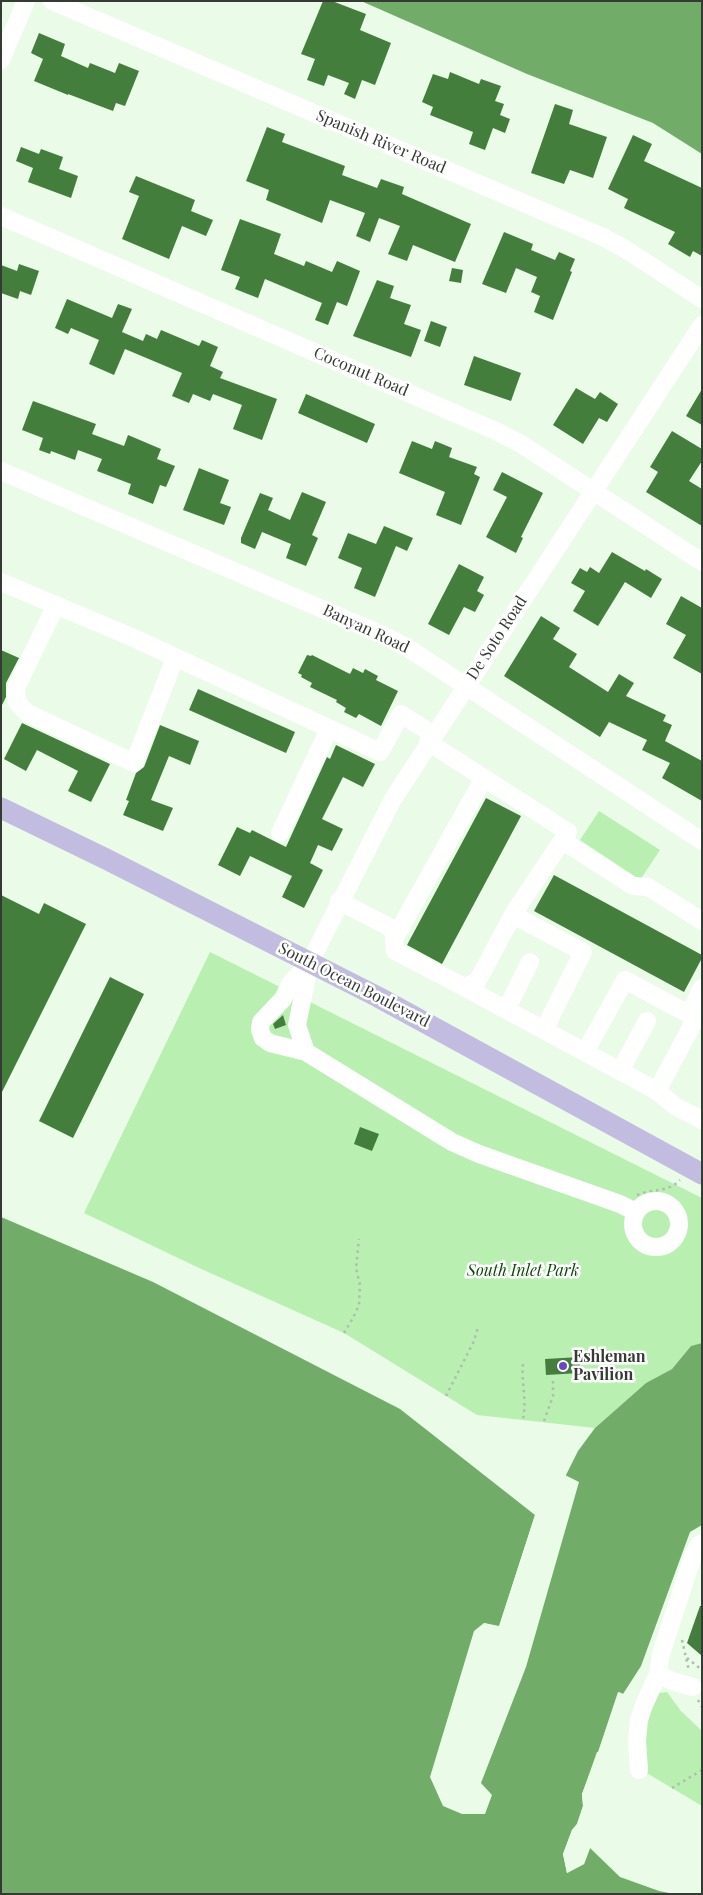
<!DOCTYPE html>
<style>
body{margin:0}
#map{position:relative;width:703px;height:1895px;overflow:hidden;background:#eafbe8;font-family:"Playfair Display",serif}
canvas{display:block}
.frame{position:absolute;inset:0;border:2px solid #353b34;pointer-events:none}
</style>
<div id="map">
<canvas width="703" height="1895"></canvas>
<div class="frame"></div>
</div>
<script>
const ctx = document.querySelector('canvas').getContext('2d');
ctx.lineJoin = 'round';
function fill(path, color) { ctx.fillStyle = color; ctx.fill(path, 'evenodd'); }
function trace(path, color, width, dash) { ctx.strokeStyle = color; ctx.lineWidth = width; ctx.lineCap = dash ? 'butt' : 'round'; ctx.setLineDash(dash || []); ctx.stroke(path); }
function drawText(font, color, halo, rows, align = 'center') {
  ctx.font = font + ' "Playfair Display",serif'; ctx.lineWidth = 5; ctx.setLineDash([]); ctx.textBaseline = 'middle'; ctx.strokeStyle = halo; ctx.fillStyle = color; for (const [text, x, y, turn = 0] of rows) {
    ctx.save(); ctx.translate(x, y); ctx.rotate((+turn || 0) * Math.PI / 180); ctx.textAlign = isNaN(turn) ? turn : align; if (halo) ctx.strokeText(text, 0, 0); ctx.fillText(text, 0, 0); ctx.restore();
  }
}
const green = new Path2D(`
 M599,811L660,850L640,880L580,840Z
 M210,952L702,1198V1343L691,1346L672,1369L646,1383L595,1428L477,1415L344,1333L197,1267L84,1213Z
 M667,1692L681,1711L702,1731V1806L645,1772L643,1720L659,1693Z`);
const water = new Path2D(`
 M361,1H702V154L653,123L527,74Z
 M1,1217L153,1282L400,1409L535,1515L499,1627L484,1623L436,1776L447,1802L463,1805L472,1797L562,1503L566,1475L578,1451L595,1428L646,1383L672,1369L691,1346L702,1343V1525L690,1532L641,1666L623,1694L619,1692L598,1753L582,1794L583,1806L577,1824L572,1830L563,1854L567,1873L584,1864L590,1848L620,1877L659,1891L674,1894H1Z`);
const pier = new Path2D(`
 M563,1474L579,1482L526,1667L481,1783L492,1795L485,1814H462L443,1806L430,1777L474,1631L484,1623L499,1626L536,1512L537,1515L501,1628L499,1629L485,1626L438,1776L449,1800L463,1803L469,1795L560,1502Z
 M618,1692L623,1694L622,1696L620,1695L601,1753L584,1794L585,1807L580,1825L574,1832L566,1854L569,1869L582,1863L590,1846V1848L584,1864L567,1873L563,1854L572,1830L577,1824L583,1806L582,1794L597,1752H598Z`);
const building = new Path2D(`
 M323,1H332L366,14L360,30L391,43L375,85L362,80L355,99L344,94L349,83L328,75L324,86L307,80L315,59L301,54Z
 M39,33L65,44L61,56L88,68L90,63L115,73L119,63L139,71L125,106L116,103L113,111L68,94V95L34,81L43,59L31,53Z
 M450,72L479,84L481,79L501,86L495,101L504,104L500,115L510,119L505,133L493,128L485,150L469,144L473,132L430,115L433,107L422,102L433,74L448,79Z
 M555,104L573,110L569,124L607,137L593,178L570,170L564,184L531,173Z
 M267,127L285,134L282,142L345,166L342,175L377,188L381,179L404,187L402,194L471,224L455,262L413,245L407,261L388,254L400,226L379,218L370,242L356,236L365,213L330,200L322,223L266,200L269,190L246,181Z
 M633,135L652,144L644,161L702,188V256L693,251L690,257L668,244L675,232L624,208L628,199L608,189Z
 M21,147L39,154L41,149L63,157L59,169L78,176L71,198L28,182L33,168L16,161Z
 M136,176L195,200L191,211L213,220L206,236L182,226L169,259L122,239L139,196L129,192Z
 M240,219L281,234L274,254L304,266L306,261L332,272L337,261L360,271L347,306L337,302L328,325L315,320L322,303L265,279L258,298L235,289L240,277L221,270Z
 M504,232L533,244L531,250L555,260L559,252L575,259L570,271L572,272L553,320L534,312L540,296L531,292L537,277L516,268L506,293L482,284Z
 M19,264L39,271L31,295L20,291L18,299L1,293V265L17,271Z
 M452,268L463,270L461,283L449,281Z
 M377,280L394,286L390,298L411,305L404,324L421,330L411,357L353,336Z
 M67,299L112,318L118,304L132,309L122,332L143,341L146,334L157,339L161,330L199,346L202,340L218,347L210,366L223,372L220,378L277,399L262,440L233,429L242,405L213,394L210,401L193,394L189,403L172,396L182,373L125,349L114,375L89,364L99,340L71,328L68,334L55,328Z
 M431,321L447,327L440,347L424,341Z
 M474,356L521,373L511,401L464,385Z
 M576,388L595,399L600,392L618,404L607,422L599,418L583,444L553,425Z
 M702,389V425L686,416Z
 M306,394L375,424L367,443L298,413Z
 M33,401L96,424L92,434L124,446L128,435L161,449L157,459L175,466L166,487L160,485L153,504L128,494L131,484L97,471L102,459L78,450L75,460L51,451L50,454L39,450L43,438L22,430Z
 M672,431L702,449V461L689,481L702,489V526L646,492L658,472L650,467Z
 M412,441L432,449L435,441L452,448L449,457L477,467L474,474L480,477L461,525L436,515L445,492L399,473Z
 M199,468L229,480L220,503L231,507L224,525L183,510Z
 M502,472L543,493L521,537L523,538L516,553L486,537L507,497L493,490Z
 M302,492L326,502L312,535L318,538L306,566L286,558L291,544L262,532L255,549L241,543V538L260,493L273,498L268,510L290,520Z
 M384,526L413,538L407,551L396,546L375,597L354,588L362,568L338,558L348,533L376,544Z
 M612,552L645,571L646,569L662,579L651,598L625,582L598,626L573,611L585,591L571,583L580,568L587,572L590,567L599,573Z
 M459,564L484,577L477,591L484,595L475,612L464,607L449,635L428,624Z
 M681,596L702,608V674L673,658L686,635L666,624Z
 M541,616L560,628L553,639L577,654L569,667L608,692L619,674L634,683L626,696L666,715L663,721L672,725L665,741L702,761V801L662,778L670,763L642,750L647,740L609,722L600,737L504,676Z
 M1,650L19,658L6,683V697L1,707Z
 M307,655L311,656L312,655L350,674L353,668L363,673L365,669L378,676L376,680L398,691L381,726L359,714L356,718L344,712L346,708L336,702L337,700L310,687L312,683L301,677L302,675L298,673Z
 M198,689L295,732L286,753L189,710Z
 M22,723L110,764L91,802L68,791L78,771L37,750L26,771L4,759Z
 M160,725L199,741L190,765L169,756L151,800L173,808L163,831L123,815L129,801L126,800L136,773L144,767Z
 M336,745L375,764L363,787L343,777L322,819L343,829L332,851L318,845L310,863L323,870L304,908L282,897L292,876L250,856L240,876L218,865L237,827L250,833L252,830L286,847L327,757L330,759Z
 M486,798L521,816L442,964L407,945Z
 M554,875L702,955V958L684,992L534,911Z
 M1,895L39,914L44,903L86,924L1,1094Z
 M110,977L144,994L73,1138L39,1121Z
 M283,1015L286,1025L275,1029L273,1024Z
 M360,1127L379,1134L372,1151L354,1144Z
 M580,1357V1373L546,1375L545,1359Z
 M700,1606H702V1656L687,1643Z`);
const path = new Path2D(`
 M637,1195C654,1188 667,1193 680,1180
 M344,1333L353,1318L359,1305L360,1285L356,1268L359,1239
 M523,1364C521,1383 527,1400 523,1419
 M446,1396L474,1341L478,1327
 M544,1421L553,1396V1380
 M682,1640L689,1671
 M687,1658L702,1670
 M698,1700L702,1707
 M672,1788L702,1770`);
const minor = new Path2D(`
 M52,1L603,237L625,249L702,299
 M1,60L26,1
 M1,216L498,432L521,444L702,562
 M1,471L385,636L408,648L702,841
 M1,582L136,639L380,752L401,714L434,735
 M56,605L16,688L17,702L27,713L134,763L175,658
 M280,833L329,729
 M563,841L633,886L648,887L702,921
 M339,901L393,929L395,951L464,987L477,982L515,911L568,832L428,742
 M513,915L583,952L544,1030
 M394,939L484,778
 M310,962L297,1025L306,1052L270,1043L263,1038L260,1030L261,1022L283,999L290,984L310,962L393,799L702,325
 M464,987L657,1091L697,1016L695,1002L702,988
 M506,1010L530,962
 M306,1052L452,1142L479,1154L620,1204L636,1212
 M585,1052L625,980L696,1018
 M620,1071L647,1021
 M657,1091L675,1106L702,1120
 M633 1224a23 23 0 1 1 46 0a23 23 0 1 1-46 0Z
 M658,1674L672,1681L693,1687
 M639,1770L637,1740L639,1720L644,1705L658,1674L661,1654L693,1556L698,1546L702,1543`);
const major = new Path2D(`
 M1,808L106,859L378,997L702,1174`);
const markers = [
 [563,1366,5,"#6b46bf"]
];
const streetNames = [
 ["Spanish River Road",381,142,23],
 ["Coconut Road",361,372,23],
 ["Banyan Road",366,629,25],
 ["De Soto Road",497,638,-57],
 ["South Ocean Boulevard",354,985,27]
];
const parkNames = [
 ["South Inlet Park",523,1271]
];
const poiNames = [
 ["Eshleman",573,1357],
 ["Pavilion",573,1375]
];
fill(green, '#b9efb1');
fill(water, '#71ac69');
fill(pier, '#eafbe8');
fill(building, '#447e3d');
trace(path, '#afbdae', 2.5, [2.5, 4]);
trace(minor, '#fff', 18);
trace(major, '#c3bce1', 21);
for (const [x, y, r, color] of markers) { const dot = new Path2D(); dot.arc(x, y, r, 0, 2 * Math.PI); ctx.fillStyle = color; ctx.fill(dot); trace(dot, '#fff', 2); }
drawText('16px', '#353b34', '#fff', streetNames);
drawText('italic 16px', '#0a4a03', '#fff', parkNames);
drawText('bold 16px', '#353b34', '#fff', poiNames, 'left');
</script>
